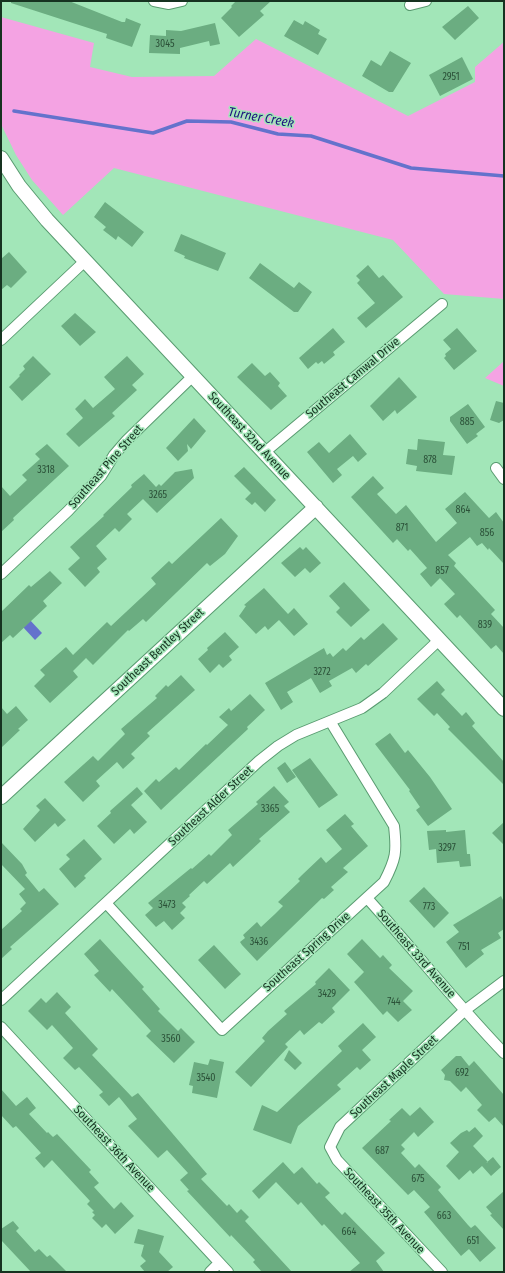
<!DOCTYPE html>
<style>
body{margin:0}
#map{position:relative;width:505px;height:1273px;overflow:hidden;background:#a2e6b8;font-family:"Fira Sans Condensed",sans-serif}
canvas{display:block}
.frame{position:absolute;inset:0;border:2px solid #163220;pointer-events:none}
</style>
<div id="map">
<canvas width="505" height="1273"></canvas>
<div class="frame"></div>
</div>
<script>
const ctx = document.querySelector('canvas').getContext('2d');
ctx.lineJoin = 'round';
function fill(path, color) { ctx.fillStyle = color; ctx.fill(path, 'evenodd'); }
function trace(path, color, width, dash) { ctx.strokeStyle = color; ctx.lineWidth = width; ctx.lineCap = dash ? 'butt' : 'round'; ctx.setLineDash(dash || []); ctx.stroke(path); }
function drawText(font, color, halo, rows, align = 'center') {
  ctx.font = font + ' "Fira Sans Condensed",sans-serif'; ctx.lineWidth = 3; ctx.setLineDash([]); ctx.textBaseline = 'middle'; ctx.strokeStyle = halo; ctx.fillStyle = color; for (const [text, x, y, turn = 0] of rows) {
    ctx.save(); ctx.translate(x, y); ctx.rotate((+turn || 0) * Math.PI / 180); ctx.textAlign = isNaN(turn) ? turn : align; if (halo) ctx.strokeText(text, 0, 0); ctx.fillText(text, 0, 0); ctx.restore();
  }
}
const green = new Path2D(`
 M1,17L94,43L90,67L132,77L214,76L256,39L408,116L475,82V67L504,42V299L444,294L393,240L114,168L63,215L32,180L16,155L1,124Z
 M504,361V386L485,378Z`);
const water = new Path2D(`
 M29,619L42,633L35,640L22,626Z`);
const stream = new Path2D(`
 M14,111L153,133L187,121L231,122L278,134L311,136L411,168L504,176`);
const building = new Path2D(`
 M11,1H69L122,22H125L126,18L141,24L132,47L106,38L107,34L11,3Z
 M236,1H271L260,11L264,15L239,37L221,18L232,7L231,6Z
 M468,6L479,18L455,40L442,27Z
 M294,20L303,25L305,21L320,30L318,34L327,39L318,55L284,36Z
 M215,23L220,44L210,46L209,41L180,48V54L149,53L150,35L166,36V30L181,31Z
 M390,51L411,63L393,92H389L362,76L371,60L381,66Z
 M462,57L473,79L440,96L429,75Z
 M105,202L144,232L132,247L118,236L116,240L103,230L106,227L94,217Z
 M181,234L226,253L218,271L184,258L185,256L174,251Z
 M9,252L27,272L11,288L7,285L1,290V259Z
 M260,263L294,288L299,282L312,292L298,312H294L249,278Z
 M368,265L379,278L383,275L403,297L366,328L357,318L375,303L357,283L360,280L356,276Z
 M75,313L96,332L80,346L61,326Z
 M333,328L345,342L333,352L335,355L324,364L322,361L318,364L316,362L308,369L299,358Z
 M457,328L477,351L454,370L444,358L446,356L445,354L451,349L443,340Z
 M33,356L51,374L22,401L9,387L20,376L19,375L25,369L23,366Z
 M127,356L144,374L132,385L137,390L112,413L115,416L79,447L66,434L83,418L75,409L85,399L93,408L115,389L104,377Z
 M252,363L265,376L270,372L280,383L278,386L287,396L271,410L237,377Z
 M399,377L417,397L397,414L395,410L383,421L370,406Z
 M496,401L504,403V420L499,423L490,420Z
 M468,404L485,427L476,434L478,436L467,444L450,421V417Z
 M194,418L206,431L191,449L187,444L188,451L178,461L166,448Z
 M350,434L367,454L358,462L353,456L337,469L342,475L333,483L307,452L319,442L329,453Z
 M418,439L445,442L443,455L455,456L452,475L416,471L417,466L406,464L408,449L417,450Z
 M47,444L69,466L13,518L14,520L1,532V486L10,496L27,480L22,475L40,459L35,454Z
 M244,467L276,500L265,512L255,502L252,505L245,499L251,493L234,476Z
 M192,469L194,478L157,513L143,499L127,514L132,519L119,532L115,528L96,546L107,559L97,568L100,572L85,587L68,569L80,558L70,547L104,516L103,515L132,487L131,485L144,474L156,487L159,484L161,486L175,472Z
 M373,476L384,488L377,494L396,514L406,505L436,542L457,523L445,509L465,492L489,518L496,512L504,523V564L489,548L488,550L482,543L477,546L470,537L448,555L456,563L454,566L495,610L491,614L504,628V654L496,645L491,649L460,615L457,618L444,604L455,594L440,578L431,587L420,574L427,568L410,549L408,551L397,539L393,543L351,497Z
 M221,518L238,536L225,554L210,566L207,563L146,622L143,619L129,631L128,630L93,665L86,658L73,671L78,677L50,703L34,686L45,675L40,670L66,647L73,655L107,622L111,626L156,584L151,578L169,561L172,564Z
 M300,547L303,550L306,547L321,563L310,573L305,568L295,577L281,563Z
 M50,571L62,583L43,601L47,606L13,638L10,635L1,643V612L29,585L31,587Z
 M344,582L370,610L351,627L336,612L340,608L329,596Z
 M264,588L288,614L294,608L308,624L294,636L279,620L268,630L265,626L256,634L239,616L246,606L244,605Z
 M383,623L398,639L368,666L366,664L356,673L352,668L329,681L332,686L320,693L311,678L287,692L293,702L281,710L265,683L324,648L327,655L330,653L333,657L343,648L346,651L361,637L364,640Z
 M225,632L239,647L229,656L232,660L223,668L219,664L210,673L198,659L208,650L207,648Z
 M181,675L195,690L147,733L150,736L131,754L135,758L123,769L117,762L96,781L100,786L83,802L64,782L93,756L98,761L125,734L121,729L157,698L155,696L166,685L168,687Z
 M437,681L445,690L441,694L462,716L466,712L475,723L472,726L504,762V785L448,729L450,727L437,713L434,716L417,699Z
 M250,694L265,710L247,727L248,729L161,810L144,791L156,779L159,782L176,767L179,770L206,744L207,745L228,725L219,717L229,708L231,711Z
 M16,706L28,720L18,729L20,730L1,748V707L7,714Z
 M390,733L405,753L408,750L430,777L452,809L428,826L416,810L420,807L409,791L410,790L375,744Z
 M310,758L338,795L319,808L292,770Z
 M285,762L296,777L287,783L277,768Z
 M274,786L289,802L284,806L290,812L259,839L261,841L233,867L230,863L207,884L204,881L189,895L190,896L182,903L186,907L180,913L185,918L172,930L164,921L156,927L145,915L153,908L148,903L191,868L192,869L209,854L211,856L232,835L228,830L258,804L256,802Z
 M137,787L143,794L131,805L147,822L134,834L130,829L114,844L97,826L111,813L110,811Z
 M45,798L66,820L58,827L55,823L35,842L23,829L40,810L36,806Z
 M345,814L354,824L351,826L368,846L343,868L348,872L331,887L334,890L324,899L322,898L257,961L242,945L240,942L245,938L243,935L257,922L261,927L275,914L283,906L278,902L300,881L298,879L302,875L321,857L326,863L342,849L326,830Z
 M504,822V845L492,833Z
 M446,830V832L465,830L467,854H470L471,866L460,867L459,861L437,863L436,849L429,850L427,831Z
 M84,839L102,859L84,876L86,878L75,888L59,869L70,859L66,855Z
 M1,842L22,864L27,873L25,875L39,892L44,888L59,904L10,947L12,949L1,959V930L22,911L20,909L26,903L19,894L25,889L1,864Z
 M424,887L449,913L434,928L409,901Z
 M501,896L504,902V929L498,933L501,938L481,950L484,954L466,968L446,942L459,932L453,925Z
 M100,939L144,987L142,989L160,1009L158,1011L178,1031L181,1028L195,1042L174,1063L146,1036L151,1031L112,989L110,992L94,975L99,971L84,954Z
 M362,939L380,958L383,955L392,965L389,968L413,991L403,1001L412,1010L398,1022L387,1011L383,1015L354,982L364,972L347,954Z
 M214,945L241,974L225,989L198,960Z
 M329,968L350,990L332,1008L335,1012L322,1024L319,1022L304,1035L300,1030L285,1044L288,1047L251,1087L235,1072L265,1041L262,1038L268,1031L287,1014L284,1011L316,984L315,982Z
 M57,992L71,1007L65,1013L98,1049L92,1055L132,1097L138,1093L207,1174L201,1179L227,1206L229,1204L237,1213L241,1209L249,1217L245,1221L292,1272H262L253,1262L255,1260L231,1235L230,1237L187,1191L189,1190L180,1180L188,1173L167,1150L158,1158L128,1126L137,1119L119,1097L109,1106L99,1095L103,1092L79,1067L75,1070L63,1058L73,1048L52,1025L47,1030L28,1011L41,998L46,1003Z
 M363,1023L376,1037L362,1050L371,1060L360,1070L357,1067L337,1085L341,1089L298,1126L291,1144L253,1130L262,1105L277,1112L342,1051L338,1046Z
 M289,1050L302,1063L295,1070L284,1060Z
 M456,1056H461L469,1066L474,1061L504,1095V1127L495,1117L489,1122L477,1110L482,1105L466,1087L461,1092L450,1081L444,1080L445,1075L441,1070Z
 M210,1059L224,1062L217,1098L192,1093L193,1086L189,1085L194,1062L208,1065Z
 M1,1089L16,1106L27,1097L36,1108L29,1114L47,1133L48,1132L53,1137L57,1134L91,1170L89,1172L99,1183L94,1187L114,1209L121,1202L134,1216L115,1234L106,1224L102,1228L92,1218L95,1215L92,1212L94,1211L87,1204L90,1201L52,1160L44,1168L35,1158L41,1153L16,1126L13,1128L1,1115Z
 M420,1107L434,1122L418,1137L414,1132L401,1145L405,1149L401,1153L415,1168L419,1164L441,1187L438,1190L468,1225L471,1228L475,1225L477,1227L496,1248L480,1262L469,1249L461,1256L424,1212L430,1207L414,1190L408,1195L362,1148L391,1121L389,1120L402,1108L410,1116Z
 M475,1127L483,1136L473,1146L488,1162L486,1163L493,1157L501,1167L491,1176L482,1166L473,1174L470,1170L459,1180L446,1166L459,1152L450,1143L461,1133L467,1130L469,1132Z
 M283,1162L294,1174L302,1167L317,1184L319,1182L330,1193L325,1197L342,1215L345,1212L385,1253L376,1261L384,1272H349L360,1263L324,1224L322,1226L301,1202L298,1205L276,1182L259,1199L252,1191Z
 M504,1191V1230L490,1215L492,1214L486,1207Z
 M13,1221L19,1228L16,1231L35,1252L39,1249L47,1257L50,1255L67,1272H31L1,1240V1229Z
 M138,1229L164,1236L159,1252L173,1267L167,1272H145L140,1266L146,1261L141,1256L144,1245L134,1243Z`);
const street = new Path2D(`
 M154,1L169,4L182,1
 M410,5L426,1
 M1,340L85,261
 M265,452L442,304
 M496,468L504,479
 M1,574L68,511L101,476L114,455L127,440L193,376
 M367,898C413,949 456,1003 504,1053
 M106,903L222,1030L384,882C396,859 397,852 394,826L330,721
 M1,1000L259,761L278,746L296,735L362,708L383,693L439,640
 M1,1027L228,1272
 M210,1272L219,1263
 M442,1272L337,1160L330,1147L340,1127L464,1011L504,981`);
const secondary = new Path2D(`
 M1,158L19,186L47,220L504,709
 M1,797L316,507`);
const numberNames = [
 ["3045",165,44],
 ["2951",451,77],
 ["885",467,422],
 ["878",430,460],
 ["3318",46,470],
 ["3265",158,495],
 ["864",463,510],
 ["871",402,528],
 ["856",487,533],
 ["857",442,571],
 ["839",485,625],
 ["3272",322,672],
 ["3365",270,809],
 ["3297",447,848],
 ["3473",167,905],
 ["773",429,907],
 ["3436",259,942],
 ["751",464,947],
 ["3429",327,994],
 ["744",394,1002],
 ["3560",171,1039],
 ["692",462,1073],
 ["3540",206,1078],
 ["687",382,1151],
 ["675",418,1179],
 ["663",444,1216],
 ["664",349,1232],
 ["651",473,1241]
];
const streetNames = [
 ["Southeast Camwal Drive",353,378,-40],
 ["Southeast 32nd Avenue",249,436,47],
 ["Southeast Pine Street",106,467,-49],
 ["Southeast Bentley Street",158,652,-43],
 ["Southeast Alder Street",211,806,-43],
 ["Southeast Spring Drive",307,952,-42],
 ["Southeast 33rd Avenue",416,954,49],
 ["Southeast Maple Street",394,1077,-43],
 ["Southeast 36th Avenue",114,1149,47],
 ["Southeast 35th Avenue",384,1211,47]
];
const waterNames = [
 ["Turner Creek",261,118,10]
];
fill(green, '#f4a3e3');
fill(water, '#6472cc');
trace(stream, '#6472cc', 3.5);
fill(building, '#6bad81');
trace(street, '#599b70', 12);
trace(secondary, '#599b70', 16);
trace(street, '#fff', 10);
trace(secondary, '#fff', 14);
drawText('10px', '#2b5138', null, numberNames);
drawText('12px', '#163220', '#a2e6b8', streetNames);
drawText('italic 13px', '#1e117e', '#a2e6b8', waterNames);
</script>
